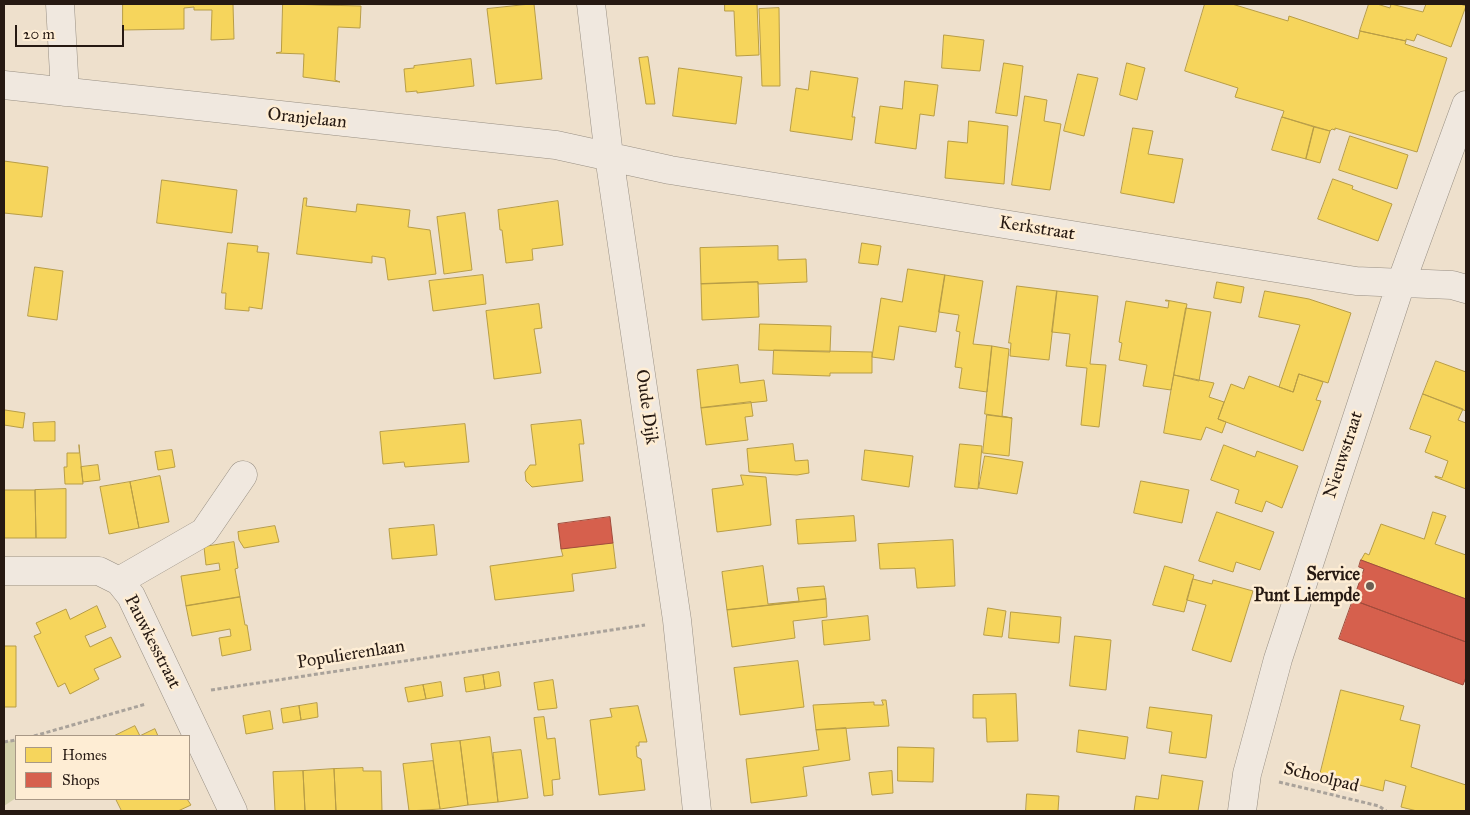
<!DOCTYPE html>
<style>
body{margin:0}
#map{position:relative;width:1470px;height:815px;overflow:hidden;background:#eee0cc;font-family:"IM FELL Great Primer",serif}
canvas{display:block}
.frame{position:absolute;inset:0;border:5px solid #261912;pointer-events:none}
.legend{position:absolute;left:15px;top:735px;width:175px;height:65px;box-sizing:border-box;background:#feedd4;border:1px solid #a89886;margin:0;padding:6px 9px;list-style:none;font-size:15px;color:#261912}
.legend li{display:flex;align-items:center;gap:10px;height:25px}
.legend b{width:25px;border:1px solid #a89886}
.scale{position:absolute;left:15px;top:25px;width:109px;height:22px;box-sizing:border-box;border:2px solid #261912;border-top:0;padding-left:6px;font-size:15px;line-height:18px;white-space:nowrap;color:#261912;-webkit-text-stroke:4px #feedd4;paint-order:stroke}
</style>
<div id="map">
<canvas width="1470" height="815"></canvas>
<div class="frame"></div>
<ul class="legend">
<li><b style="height:14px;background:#f6d55c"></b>Homes</li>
<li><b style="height:14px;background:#d6604d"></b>Shops</li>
</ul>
<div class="scale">20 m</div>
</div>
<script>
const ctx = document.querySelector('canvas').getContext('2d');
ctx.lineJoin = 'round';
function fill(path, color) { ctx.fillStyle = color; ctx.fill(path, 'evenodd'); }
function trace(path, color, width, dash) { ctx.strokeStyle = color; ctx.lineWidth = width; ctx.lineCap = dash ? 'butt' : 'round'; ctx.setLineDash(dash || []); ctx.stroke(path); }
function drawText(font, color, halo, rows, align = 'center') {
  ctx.font = font + ' "IM FELL Great Primer",serif'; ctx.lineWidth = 5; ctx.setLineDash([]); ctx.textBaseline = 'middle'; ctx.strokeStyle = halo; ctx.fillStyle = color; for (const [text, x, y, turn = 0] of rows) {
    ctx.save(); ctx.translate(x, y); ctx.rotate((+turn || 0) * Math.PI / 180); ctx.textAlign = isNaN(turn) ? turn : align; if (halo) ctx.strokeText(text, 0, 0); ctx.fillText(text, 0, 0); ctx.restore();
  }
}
const green = new Path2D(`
 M16,740V798L4,806V742Z`);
const homes = new Path2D(`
 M123,4H233L234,39L211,40L212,10H194V7L184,8V29L123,30Z
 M283,4L361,6L360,28L338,27L335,80L340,82L303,77L304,54L276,53L281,52Z
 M296,4H339V5Z
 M534,4L542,79L496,84L487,9Z
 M725,4H757L759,55L736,56L734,11H725Z
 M1205,4H1232L1288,21L1289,16L1358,39L1360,31L1406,41L1405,44L1447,58L1417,152L1335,128V130L1332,129L1330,131L1282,117L1284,111L1235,97L1238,88L1185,71Z
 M1369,4H1377L1390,8L1391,4L1423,12L1426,4H1460L1466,6L1451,47L1417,34L1414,41L1406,39V41L1360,31Z
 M779,8L780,86H762L759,9Z
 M944,35L984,40L980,71L942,68Z
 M648,57L655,104H646L639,58Z
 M471,59L474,86L417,93V91L406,92L404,69L414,68V66Z
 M1004,63L1023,66L1017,116L996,113Z
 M1127,63L1145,68L1137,100L1120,95Z
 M679,68L742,77L736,124L673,116Z
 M811,71L858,78L852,117H855L852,140L790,131L796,88L808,90Z
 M1078,74L1098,78L1084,136L1064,131Z
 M905,81L938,85L934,116L920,114L916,149L875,143L880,106L902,109Z
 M1025,96L1047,100L1044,121L1061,124L1050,190L1012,185Z
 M1282,117L1314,127L1306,159L1272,150Z
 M969,121L1008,126L1004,184L945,178L948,141L967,143Z
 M1314,127L1330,131L1320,163L1306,159Z
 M1133,128L1153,131L1148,154L1183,159L1174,203L1121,193Z
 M1350,136L1408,155L1397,189L1339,170Z
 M4,161L48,167L42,217L4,213Z
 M1333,179L1353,186L1352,189L1392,204L1378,241L1318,219Z
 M162,180L237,190L232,233L157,223Z
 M304,198H307L306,206L356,212L357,204L410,210L408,227L430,230L436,274L388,280L385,258L372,256V263L297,254Z
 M558,201L563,245L532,249L533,260L506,263L502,230H500L498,210Z
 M465,213L472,270L444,274L437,217Z
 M228,243L258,246L257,252L269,253L262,309L249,307V311L225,309L226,293H222Z
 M862,243L881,246L878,265L859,263Z
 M778,246V260L806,259L807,282L758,284V282L701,284L700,248Z
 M35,267L63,271L57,320L28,316Z
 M908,269L945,275L936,332L899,326L894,360L872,357L881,298L902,302Z
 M483,275L486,304L433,311L429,281Z
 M945,275L983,281L973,344L992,346L987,392L959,388L962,368L955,367L960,332L956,331L959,315L939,312Z
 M758,282L759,317L702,320L701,284Z
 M1217,282L1244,287L1241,303L1214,298Z
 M1017,286L1057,291L1049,360L1010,356L1011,343H1009Z
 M1057,291L1098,296L1090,364L1106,365L1099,427L1081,425L1087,368L1066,366L1070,334L1052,332Z
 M1265,291L1309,299L1351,313L1328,383L1299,374L1293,392L1279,387L1300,325L1259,317Z
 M1166,300L1187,304L1171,390L1143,386L1147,365L1119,360L1122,343L1119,342L1126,301L1168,308L1169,301H1166Z
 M539,304L542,328L534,329L541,373L494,379L486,311Z
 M1186,308L1211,312L1199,381L1174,375Z
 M760,324L831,326L830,352L759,350Z
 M992,346L1009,349L1002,416L1012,418L985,414Z
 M774,350L872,352V373H830V376L773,374Z
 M1436,361L1466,372V411L1423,394Z
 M738,365L740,383L764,380L767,401L701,408L697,370Z
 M1299,374L1323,382L1316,400L1321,401L1303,451L1218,419L1231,384L1244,389L1249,376L1293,392Z
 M1174,375L1214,383L1209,397L1224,402L1218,419L1226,422L1222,433L1206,427L1201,440L1164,433Z
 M1423,394L1463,409L1458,420L1466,423V489L1435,477V476L1442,478L1448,461L1425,452L1431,436L1410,429Z
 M751,402L753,416L745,417L748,440L706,445L701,408Z
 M5,410L25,413L23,428L4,425Z
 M987,415L1012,418L1009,456L983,453Z
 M581,420L584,444H579L583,481L532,487L526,481L525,472L530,465H536L531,425Z
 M55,422V441H34L33,423Z
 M465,424L469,462L405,467L404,462L383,464L380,432Z
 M793,444L795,461L808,460L809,473L797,475L749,472L747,449Z
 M960,444L982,446L978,489L955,487Z
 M79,445L83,484H65L64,467H67V453H79Z
 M1224,445L1255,457L1257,451L1298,466L1282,508L1266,501L1262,512L1235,503L1239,490L1211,480Z
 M172,450L175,467L158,470L155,452Z
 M865,450L913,456L909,487L862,480Z
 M985,456L1023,462L1017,494L979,488Z
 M98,465L100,480L83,482L81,467Z
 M741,475L766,477L771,525L717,532L712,489L743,485Z
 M160,476L169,522L139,528L130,482Z
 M1141,481L1189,490L1182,523L1134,513Z
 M130,482L139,528L109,534L100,487Z
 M66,489V538H36L35,490Z
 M5,490H35L36,538H5Z
 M1217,512L1274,532L1260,570L1236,562L1233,572L1199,561Z
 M1433,512L1446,516L1435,544L1466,555V599L1361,560L1365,553L1369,555L1381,524L1424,539Z
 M854,516L856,541L798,544L796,520Z
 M434,525L437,555L392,559L389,529Z
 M275,526L279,542L244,548L239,540L238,532Z
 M953,540L955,586L917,588L915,568L880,569L878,544Z
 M234,542L238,568L235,569L240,597L186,606L181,576L220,570L219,563L206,565L204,547Z
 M613,543L616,568L572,574L574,591L495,600L490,566L563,556L561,549Z
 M763,566L768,604L799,601L797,588L824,586L826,599L727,610L722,572Z
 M1165,566L1194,575L1184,612L1153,605Z
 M1193,579L1212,584L1213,580L1253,591L1231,662L1192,650L1206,605L1187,600Z
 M240,597L245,625H247L251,650L222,656L219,638L231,636L230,629L192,636L186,606Z
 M826,599L827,617L793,621L795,638L732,647L727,610Z
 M97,606L106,627L85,636L90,647L111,637L121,657L94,669L99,679L70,694L65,683L58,687L34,636L41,633L36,623L66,609L70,619Z
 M988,608L1006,611L1002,637L984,635Z
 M1011,612L1061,617L1059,643L1009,638Z
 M868,616L870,640L824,645L822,621Z
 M1075,636L1111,640L1106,690L1070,686Z
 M4,646H16V707H4Z
 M798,661L804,707L740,715L734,668Z
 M499,672L501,686L485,689L483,675Z
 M483,675L485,689L466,692L464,678Z
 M553,680L557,708L538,710L534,683Z
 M441,682L443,696L426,699L423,685Z
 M423,685L426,699L408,702L405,688Z
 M1341,690L1404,706L1400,720L1420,725L1411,767L1466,785V811H1417L1401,807L1406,786L1385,780L1383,791L1320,775Z
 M1016,694L1018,741L987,742L986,718H973V695Z
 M882,700H886L889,726L816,730L813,705L874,702V705H883Z
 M317,703L318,717L301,720L299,706Z
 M299,706L301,720L283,723L281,709Z
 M638,706L647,742H639V746H636L637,757L641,759L645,790L599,795L590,720L612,717L610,709Z
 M1150,707L1212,715L1206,758L1169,753L1172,732L1147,728Z
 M270,711L273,729L246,734L243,716Z
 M544,717L547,739L555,738L560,779L552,780L553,795L544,796L534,718Z
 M135,726L140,736H114Z
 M846,728L850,760L803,767L807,796L751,803L746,759L819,750L816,730Z
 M155,729L158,736H140Z
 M1079,730L1128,737L1125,759L1077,752Z
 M490,737L498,802L468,805L460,741Z
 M460,741L468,805L440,809L431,744Z
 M898,747L934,748L933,782L898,781Z
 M521,750L528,798L498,802L493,753Z
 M433,761L440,809L409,811L403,764Z
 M363,768V771H381L382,811H336L334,769Z
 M334,769L336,811H305L303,771Z
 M303,771L305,811H275L273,772Z
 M892,771L893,793L872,795L869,773Z
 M1162,775L1203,781L1198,811H1134L1136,796L1158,799Z
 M1027,794L1059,796L1058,811H1026Z
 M116,799H187L191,805L178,811H122Z`);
const shops = new Path2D(`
 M610,517L613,543L561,549L558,524Z
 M1361,560L1466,599V642L1353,600L1364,569L1359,567Z
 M1353,600L1466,642V677L1463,685L1339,639Z`);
const path = new Path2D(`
 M211,690L645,625
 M34,736L146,704
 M4,742L16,740
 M1279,782L1379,806L1386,811`);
const minor = new Path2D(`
 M60,4L65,92
 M591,4L609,156L677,620L697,811
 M4,85L556,145L670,170L1356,281L1452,285L1466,289
 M4,571H99L119,581L131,596L233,811
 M119,581L204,532L243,475
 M1242,811L1247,774L1278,659L1401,283L1466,105`);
const markers = [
 [1370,586,5,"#6c5f53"]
];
const streetNames = [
 ["Oranjelaan",307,119,6],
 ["Kerkstraat",1037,229,9],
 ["Oude Dijk",646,407,82],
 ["Nieuwstraat",1344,455,-72],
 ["Pauwkesstraat",152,642,63],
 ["Populierenlaan",351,655,-9],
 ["Schoolpad",1321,778,14]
];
const poiNames = [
 ["Service",1360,576],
 ["Punt Liempde",1360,597]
];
fill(green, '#d4d1ac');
fill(homes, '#f6d55c');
trace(homes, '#b89d46', 1);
fill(shops, '#d6604d');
trace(shops, '#a14b3b', 1);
trace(minor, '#988f83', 29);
trace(path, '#a9a29a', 3, [4, 2.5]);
trace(minor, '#f0e8df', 28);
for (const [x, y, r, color] of markers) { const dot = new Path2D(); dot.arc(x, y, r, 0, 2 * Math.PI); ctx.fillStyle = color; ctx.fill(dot); trace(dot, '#feedd4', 2); }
drawText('18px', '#261912', '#feedd4', streetNames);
drawText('bold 18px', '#261912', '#feedd4', poiNames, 'right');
</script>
